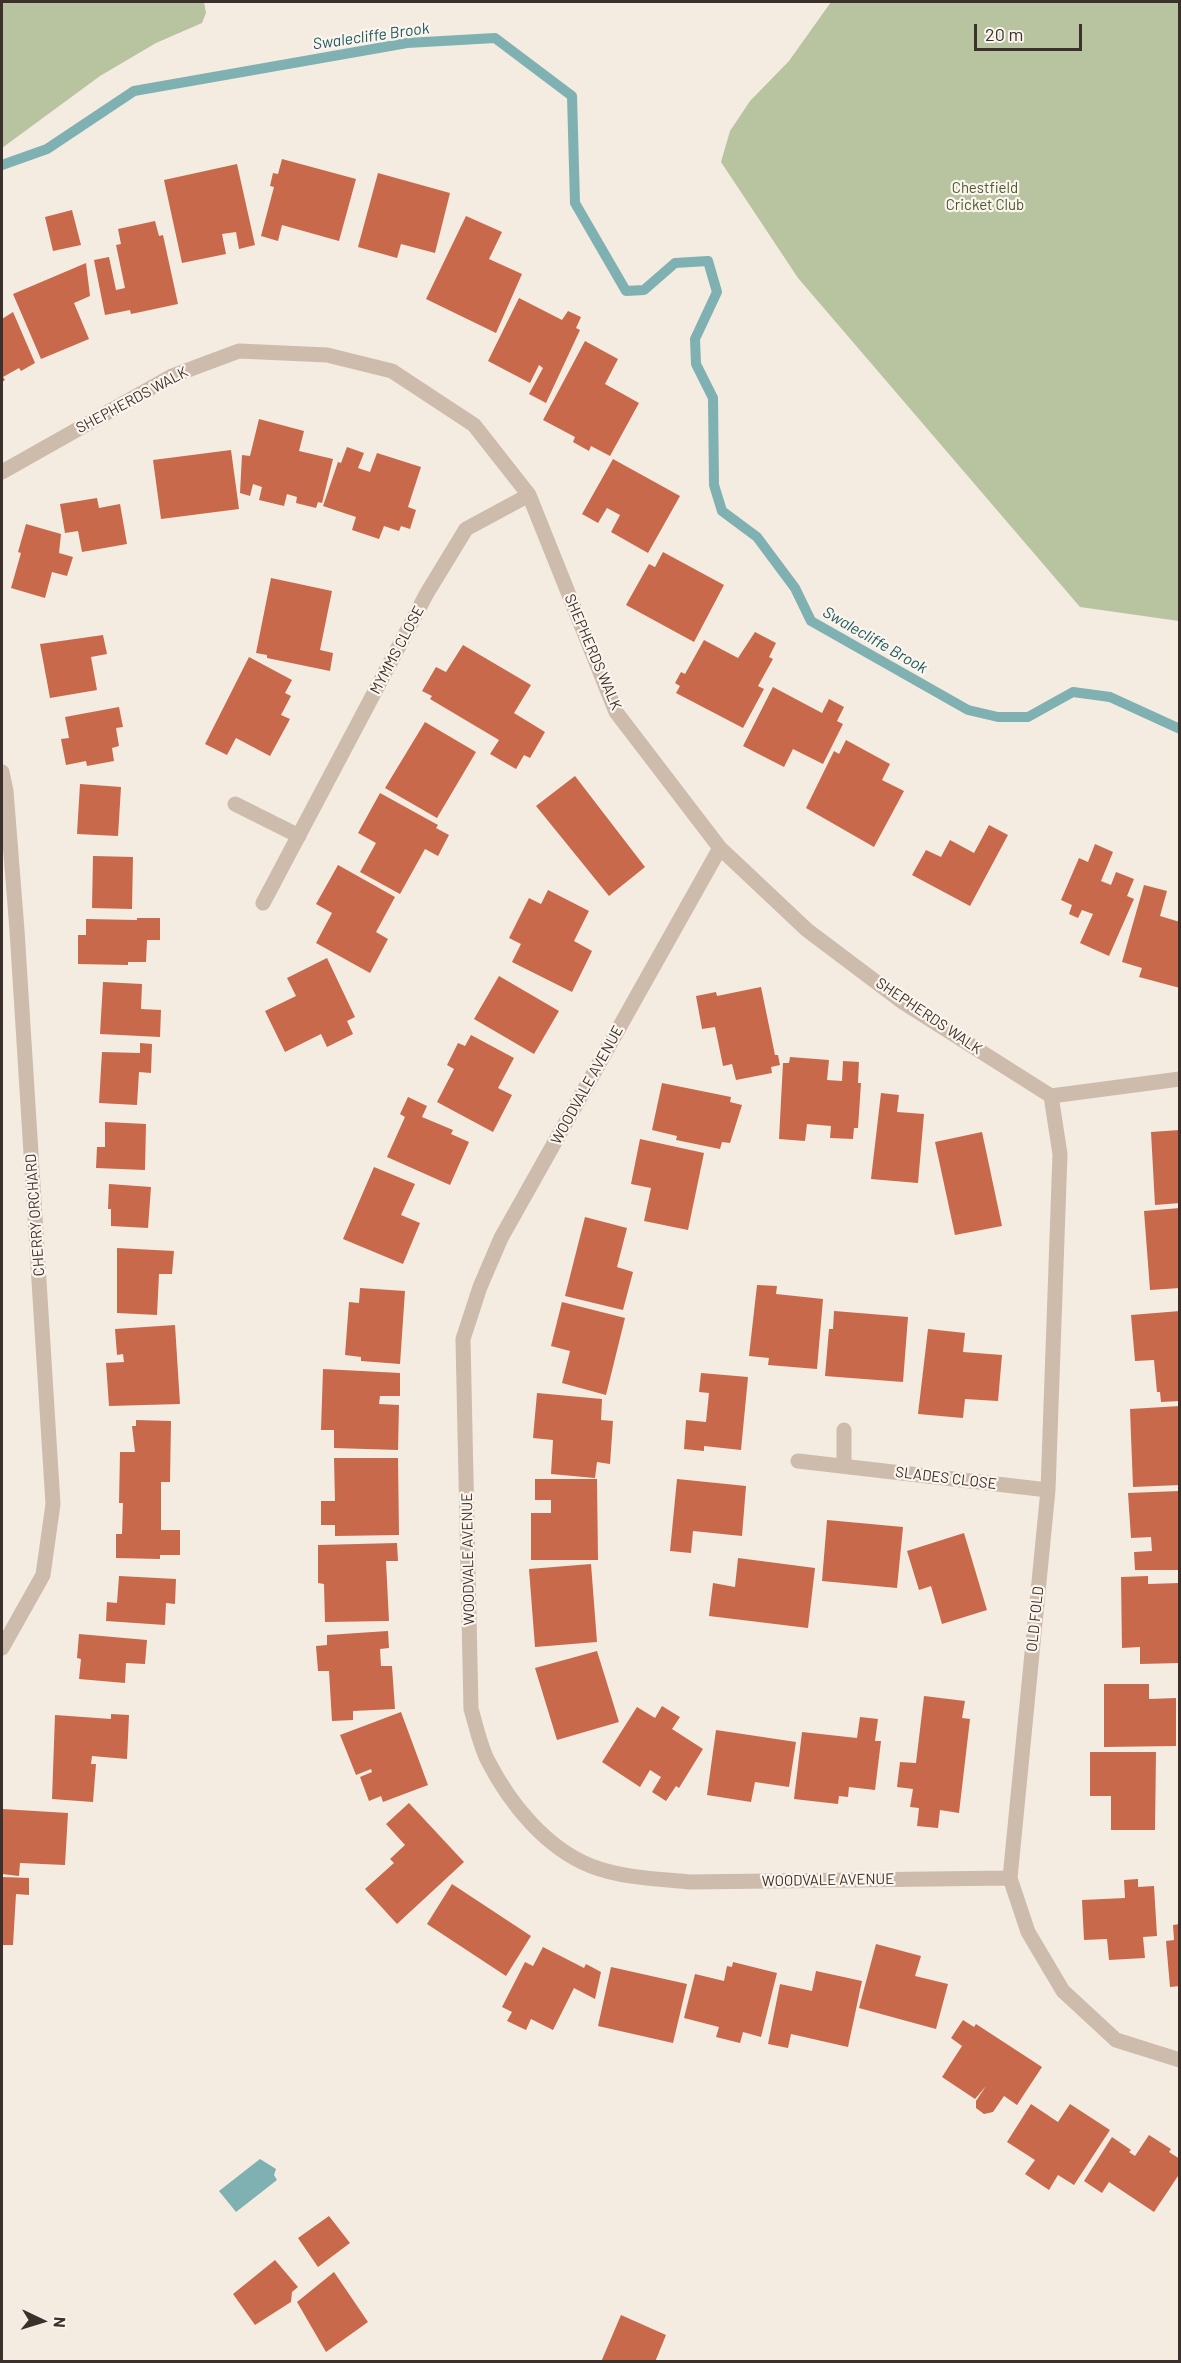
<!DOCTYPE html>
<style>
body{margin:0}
#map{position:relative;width:1181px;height:2363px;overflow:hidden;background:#f4ebe1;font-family:Barlow,sans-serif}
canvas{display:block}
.frame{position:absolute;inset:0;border:3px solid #3b302b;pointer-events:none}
.north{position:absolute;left:12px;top:2291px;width:60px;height:60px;-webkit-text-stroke:4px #fbf5ee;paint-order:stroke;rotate:94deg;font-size:16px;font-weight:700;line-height:24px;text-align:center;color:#3b302b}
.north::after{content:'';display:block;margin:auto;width:21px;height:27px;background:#3b302b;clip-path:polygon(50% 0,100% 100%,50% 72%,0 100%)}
.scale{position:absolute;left:974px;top:24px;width:108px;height:27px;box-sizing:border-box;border:3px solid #3b302b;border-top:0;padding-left:8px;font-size:18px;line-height:21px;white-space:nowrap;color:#3b302b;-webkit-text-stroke:4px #fbf5ee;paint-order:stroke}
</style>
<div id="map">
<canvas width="1181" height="2363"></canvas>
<div class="frame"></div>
<div class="north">N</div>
<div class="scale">20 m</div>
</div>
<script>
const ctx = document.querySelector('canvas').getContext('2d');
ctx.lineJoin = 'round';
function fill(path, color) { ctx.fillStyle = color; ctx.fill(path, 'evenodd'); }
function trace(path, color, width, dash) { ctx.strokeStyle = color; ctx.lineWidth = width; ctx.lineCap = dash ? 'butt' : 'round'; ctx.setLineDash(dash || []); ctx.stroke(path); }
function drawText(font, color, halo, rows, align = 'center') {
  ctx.font = font + ' Barlow,sans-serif'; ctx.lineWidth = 4.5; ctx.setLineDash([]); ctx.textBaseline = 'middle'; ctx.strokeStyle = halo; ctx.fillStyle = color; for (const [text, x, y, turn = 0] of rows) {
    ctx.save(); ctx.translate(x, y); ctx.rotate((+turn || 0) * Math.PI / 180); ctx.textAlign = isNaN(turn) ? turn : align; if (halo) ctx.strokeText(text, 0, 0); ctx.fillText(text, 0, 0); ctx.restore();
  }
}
const green = new Path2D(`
 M2,2H204L206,13L202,23L156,43L100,76L2,148Z
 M831,2H1179V621L1080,607L798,278L721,162L730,131L750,101L789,61Z`);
const water = new Path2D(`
 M260,2159L276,2169L274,2175L277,2180L236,2212L219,2191Z`);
const stream = new Path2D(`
 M2,165L47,149L134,91L407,43L495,38L572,96L575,203L626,291L644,290L675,263L708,261L717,292L695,339L696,364L713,398L714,485L722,511L757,537L795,588L811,621L968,710L998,717H1028L1073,692L1110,697L1180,729`);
const building = new Path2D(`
 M282,159L356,179L339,241L282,225L278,241L261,236L274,187L270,186L273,173L278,174Z
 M237,164L255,245L239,249L236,232L222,234L226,254L182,263L164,180Z
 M378,173L450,193L435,253L401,244L397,258L358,247Z
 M72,210L81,245L53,251L45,217Z
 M466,216L502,232L489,259L522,274L496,333L426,299Z
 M155,221L159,236L163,235L178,304L131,314L130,310L105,315L94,260L109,257L116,290L125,288L116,245L121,244L118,229Z
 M86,263L90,296L74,303L89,339L41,359L13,294Z
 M519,298L562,320L568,311L581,317L576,328L580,330L546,403L529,394L543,368L539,365L530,383L488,361Z
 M13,312L35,363L21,371L19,368L3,377L5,380L2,382V319Z
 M585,341L618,359L605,384L639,403L610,456L591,446L589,451L573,442L575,437L543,420Z
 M259,419L304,431L299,451L333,459L322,503L318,502L316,508L296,503L297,497L287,494L284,506L259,500L262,487L253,484L250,496L240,493L242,455L250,456Z
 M347,447L364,453L358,468L370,472L377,453L421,467L408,507L416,510L410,529L401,526L399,531L384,526L379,539L352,530L356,517L323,506L338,462L341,463Z
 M231,450L239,509L161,519L153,460Z
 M613,459L680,496L648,553L611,532L620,515L607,508L598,523L582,514Z
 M97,498L99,508L120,504L127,544L82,552L78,531L65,533L60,504Z
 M26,524L61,534L59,553L73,557L67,576L52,572L45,598L11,588L21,553L18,552Z
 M663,552L724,585L694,642L626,605L649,564L655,567Z
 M271,578L332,591L320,650L333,653L330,671L267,658V655L256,653Z
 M755,632L776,643L769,657L773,659L758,686L764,689L743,728L676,693L680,686L675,683L681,672L685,674L704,640L738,658Z
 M103,635L107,654L91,657L97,690L50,698L40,644Z
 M463,645L531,685L514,713L545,732L530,758L524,755L516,769L490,754L499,740L430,699L432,696L422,691L436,667L446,672Z
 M249,657L292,680L285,693L291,696L281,715L290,719L270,756L236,738L227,755L205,744Z
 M773,687L822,713L829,699L844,707L837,721L843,724L823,764L793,749L784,767L743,746Z
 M119,707L123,727L116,728L119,746L112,748L114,761L87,766L86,761L66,765L61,739L69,738L65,717Z
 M425,722L476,752L437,818L385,788Z
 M846,740L890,764L882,780L904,791L874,847L806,808L834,751L839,754Z
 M575,776L645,867L609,896L536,806Z
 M80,784L121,787L118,836L77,834Z
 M380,793L438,825L436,828L449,835L438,856L425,849L400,894L360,872L376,843L358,833Z
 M989,825L1008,835L970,906L912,875L926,850L941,857L950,840L974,853Z
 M1095,844L1113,852L1101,881L1111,885L1116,872L1134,879L1127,896L1134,899L1109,956L1080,943L1093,914L1082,910L1078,918L1069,914L1072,905L1061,900L1079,858L1088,862Z
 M93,856L133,857L132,909L92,908Z
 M338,865L395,897L376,932L388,939L370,973L316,943L332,913L316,904Z
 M1144,885L1167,891L1160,916L1180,922V988L1139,977L1142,968L1122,962Z
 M548,890L589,911L574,941L592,951L572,992L512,962L521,944L509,938L529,898L541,904Z
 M137,918H160V940H147L146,962H128V965L78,964V935H86V919L137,920Z
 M327,958L355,1017L347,1021L353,1034L327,1047L321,1034L285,1052L265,1011L296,996L287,978Z
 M499,976L559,1011L534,1054L474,1019Z
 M103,982L142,984L141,1009L161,1010L160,1037L100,1034Z
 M761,987L775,1055H778L780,1065L771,1067L772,1073L736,1080L732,1064L723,1066L715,1027L702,1029L696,996L716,992L717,996Z
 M471,1035L514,1058L498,1088L512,1095L493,1132L437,1102L454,1069L447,1065L458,1043L465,1046Z
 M140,1043L152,1044L151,1073L139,1072L137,1105L99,1103L102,1052L140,1053Z
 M790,1057L829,1060L827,1080L842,1081L843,1061L859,1062L858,1083H861L858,1128H854L853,1139L830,1138L831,1126L807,1124L805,1141L779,1139L783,1063H789Z
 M662,1083L731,1097L730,1102L742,1105L730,1143L722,1142L720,1149L676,1140L677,1136L652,1130Z
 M881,1093L899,1095L897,1112L924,1114L918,1183L871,1179Z
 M408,1097L427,1106L422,1117L453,1130L451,1134L469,1142L450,1185L387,1157L405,1117L400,1114Z
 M105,1122L146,1124L145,1170L96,1168L97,1147H105Z
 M1180,1130V1203L1155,1205L1151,1132Z
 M982,1132L1002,1226L955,1235L935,1142Z
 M640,1139L704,1153L688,1230L644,1221L651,1188L631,1184Z
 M374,1167L415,1184L401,1215L420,1223L403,1264L343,1239Z
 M109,1184L151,1187L148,1228L111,1226V1209H108Z
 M1180,1208V1288L1150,1290L1144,1211Z
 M585,1217L627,1228L617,1267L633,1272L623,1310L565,1296Z
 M117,1248L174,1251L172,1274H159L157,1315L117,1313Z
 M757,1285L777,1286L776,1294L823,1299L817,1369L768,1365L769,1358L749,1356Z
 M360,1288L405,1291L400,1364L361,1361V1357L345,1355L349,1302L359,1303Z
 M562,1302L625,1318L606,1395L562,1383L570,1351L551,1346Z
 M834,1311L908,1317L903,1382L825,1376L829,1329H833Z
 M1180,1311V1401L1161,1402L1160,1392H1157L1154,1360L1135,1361L1131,1315Z
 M175,1325L180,1404L109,1406L106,1363L124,1362L123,1354L117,1355L115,1329Z
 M928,1329L965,1333L963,1352L1002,1355L998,1401L965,1399L963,1418L918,1414Z
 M323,1369L400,1373V1396H380L379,1404L399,1405L398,1450L334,1448V1430H321Z
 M701,1373L748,1377L741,1450L704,1446V1451L684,1449L686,1420L706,1422L709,1393L699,1392Z
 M537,1393L602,1399L601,1420L613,1421L610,1464L597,1462L595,1478L551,1474L553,1440L533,1438Z
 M1180,1406V1485L1133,1487L1130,1409Z
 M136,1420L171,1421L170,1482H161V1530H180V1555H160V1559L116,1558V1534H122L123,1503H119L120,1452H135L132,1426H136Z
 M334,1458H398L399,1535L335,1536V1525H321V1501H335Z
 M535,1479H597L598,1560H531V1513H551V1500H535Z
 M677,1479L746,1486L742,1536L693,1531L691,1553L670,1551Z
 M1180,1491V1570H1135L1134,1552L1152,1551L1151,1537L1131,1538L1128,1493Z
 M827,1520L903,1527L897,1588L822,1581Z
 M964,1533L987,1610L942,1624L931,1586L919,1590L907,1551Z
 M397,1543L398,1561H386L389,1621L325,1622L324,1584L318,1583V1545Z
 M738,1558L815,1568L808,1628L709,1616L713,1583L735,1587Z
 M591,1564L597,1642L535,1647L529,1569Z
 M119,1576L176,1579L175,1604L166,1603L165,1625L106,1621L107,1602L117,1603Z
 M1148,1576V1584L1180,1583V1663L1140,1664V1647L1122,1648L1121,1577Z
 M388,1631L389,1648L380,1649L381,1666H392L395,1709L353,1711V1720L332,1721L329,1671H318L316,1646L327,1645V1635Z
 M79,1634L147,1640L145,1664L126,1663L125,1683L79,1679L81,1659L77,1658Z
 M597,1651L619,1722L557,1740L535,1668Z
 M1104,1684H1149V1699L1176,1698V1746L1104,1747Z
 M924,1696L965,1701L962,1718L970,1719L959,1813L940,1810L938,1828L917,1826L919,1808L910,1807L913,1789L897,1787L900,1762L916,1763Z
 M662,1706L680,1717L672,1729L703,1749L679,1788L676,1786L666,1801L652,1792L661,1777L650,1770L640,1787L602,1762L637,1707L655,1718Z
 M401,1712L428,1785L383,1802L381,1796L369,1801L360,1777L372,1772L371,1769L356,1775L340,1735Z
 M111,1714L129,1715L127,1759L92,1756L91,1764H96L93,1802L52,1799L55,1715L111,1719Z
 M860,1717L878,1719L875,1741H881L875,1790L849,1787L848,1797L839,1796L838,1804L794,1799L802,1732L857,1738Z
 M716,1730L796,1742L789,1787L755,1782L751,1802L707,1795Z
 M1090,1752H1156L1155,1830H1111V1796H1090Z
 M409,1803L464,1862L397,1924L365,1889L394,1863L390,1859L405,1845L386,1824Z
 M2,1809L68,1813L65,1865L20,1863L19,1876L2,1874Z
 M2,1877L29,1878V1895L16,1894L13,1945H2Z
 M1138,1879V1887L1154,1886L1157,1936L1143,1937L1145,1958L1109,1960L1107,1939L1084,1940L1082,1900L1125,1898L1124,1880Z
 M452,1884L531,1936L506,1976L427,1924Z
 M1180,1924V1986L1170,1987L1166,1941L1174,1940L1173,1925Z
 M876,1944L921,1956L915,1976L948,1984L936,2029L859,2008Z
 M543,1947L584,1968L586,1964L601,1972L595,1999L574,1988L553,2030L531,2019L526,2030L507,2021L512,2012L502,2007L525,1962L533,1966Z
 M733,1962L777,1973L761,2037L743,2032L740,2043L716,2037L719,2027L684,2018L695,1974L724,1981L727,1966L732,1967Z
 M611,1967L687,1984L673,2043L598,2026Z
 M816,1971L862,1981L848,2047L791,2034L788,2048L768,2044L780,1984L812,1991Z
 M963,2020L974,2027L976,2024L1042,2067L1017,2105L1004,2096L993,2112L984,2114L976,2108V2101L986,2086L975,2099L942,2077L962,2046L951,2038Z
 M1031,2104L1058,2122L1070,2104L1110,2130L1074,2185L1058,2175L1049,2190L1025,2174L1035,2160L1007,2142Z
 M1149,2135L1171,2149L1169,2152L1180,2159V2173L1154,2212L1109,2182L1102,2193L1084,2181L1112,2137L1131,2150L1129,2152L1135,2156Z
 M329,2216L350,2243L318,2267L298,2238Z
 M275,2260L298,2287L292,2292L291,2302L255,2325L233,2294Z
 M334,2272L368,2322L326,2352L297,2302Z
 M621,2315L666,2335L655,2362H601Z`);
const minor = new Path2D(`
 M2,472L172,376L239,351L327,355L392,371L474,425L529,495L616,712L720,848L807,930L904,1003L1051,1096L1180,1079
 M2,772L6,791L17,930L53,1504L43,1575L2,1648
 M235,804L299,836
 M720,848L501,1238L480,1287L463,1339L471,1709C476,1725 480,1746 488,1761C510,1804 546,1848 591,1866C622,1878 658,1879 690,1882L1010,1878
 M263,903L427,593L466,529L529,495
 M1051,1096L1060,1154L1048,1490L1010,1878L1028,1932L1063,1991L1116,2040L1180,2060
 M798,1461L1048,1490
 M844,1466V1430`);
const parkNames = [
 ["Chestfield",985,188],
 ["Cricket Club",985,205]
];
const streetNames = [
 ["SHEPHERDS WALK",132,400,-28],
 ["MYMMS CLOSE",397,650,-62],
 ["SHEPHERDS WALK",593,652,67],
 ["SHEPHERDS WALK",929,1016,34],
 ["WOODVALE AVENUE",587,1085,-61],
 ["CHERRY ORCHARD",35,1215,-94],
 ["SLADES CLOSE",946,1478,7],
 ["WOODVALE AVENUE",468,1559,-91],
 ["OLD FOLD",1035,1619,-84],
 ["WOODVALE AVENUE",828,1880,-1]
];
const waterNames = [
 ["Swalecliffe Brook",371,36,-8],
 ["Swalecliffe Brook",875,640,30]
];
fill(green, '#b8c4a0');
fill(water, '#7fb0b2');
trace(stream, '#7fb0b2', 10);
fill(building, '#c8694b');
trace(minor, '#cdbbac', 15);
drawText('15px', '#4a5a2e', '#fbf5ee', parkNames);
drawText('15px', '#3b302b', '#fbf5ee', streetNames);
drawText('italic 16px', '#1f5a5e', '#fbf5ee', waterNames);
</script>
